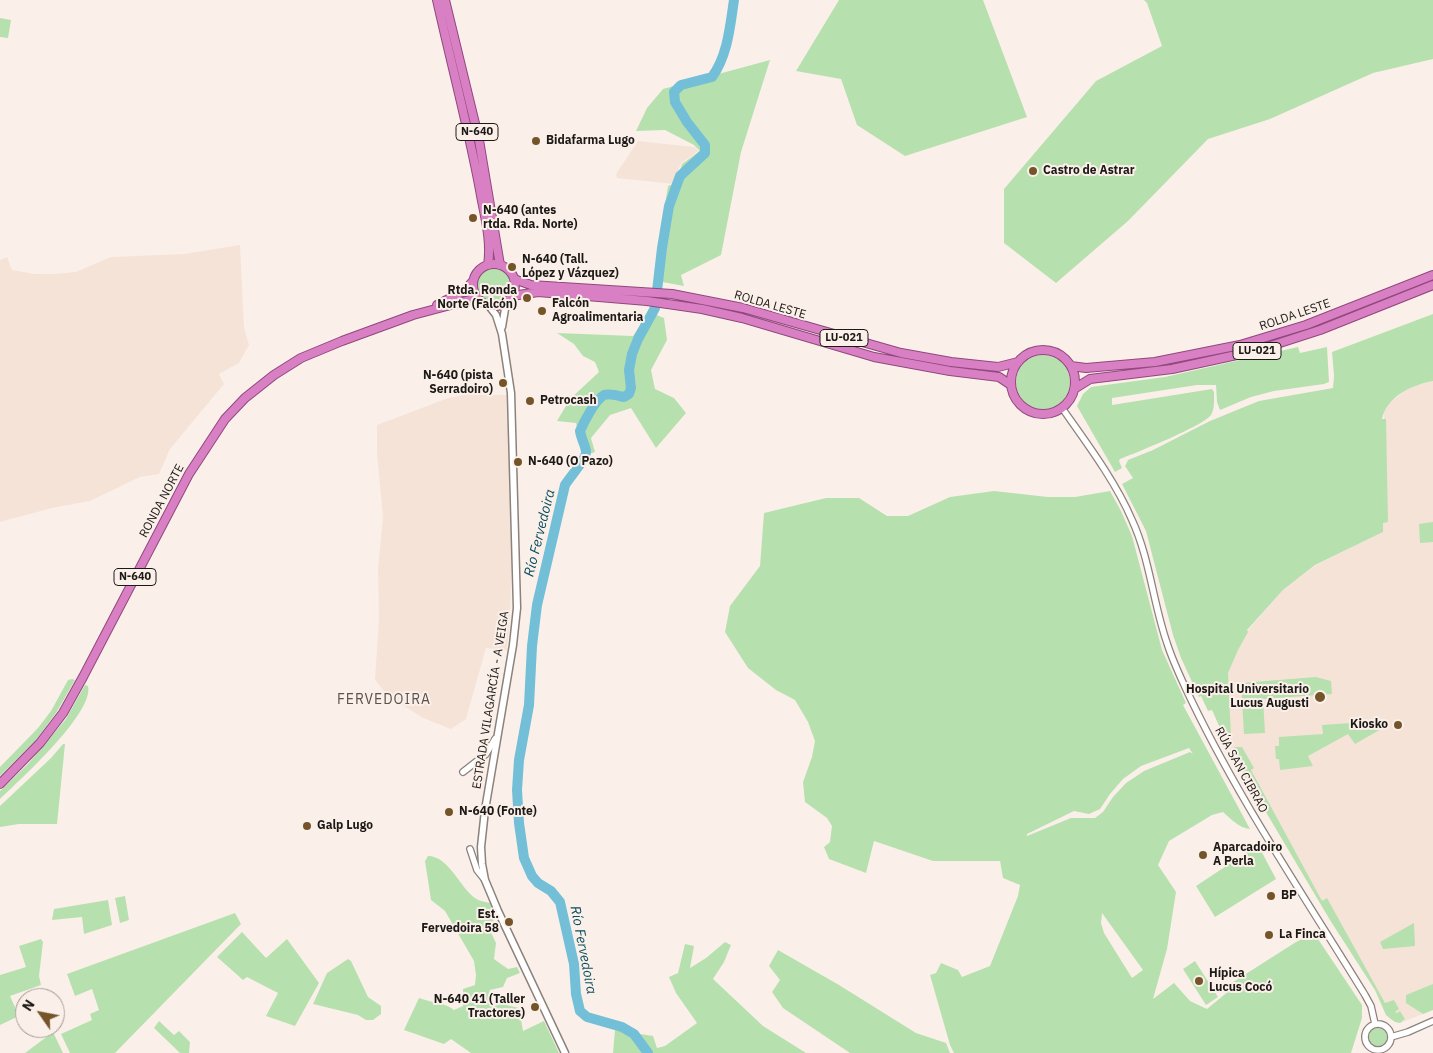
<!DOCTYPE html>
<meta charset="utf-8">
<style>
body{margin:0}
#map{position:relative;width:1433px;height:1053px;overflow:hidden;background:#fbf0e9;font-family:"IBM Plex Sans",sans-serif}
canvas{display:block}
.north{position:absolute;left:15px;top:988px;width:50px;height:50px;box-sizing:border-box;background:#fbf0e9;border:1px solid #a29a95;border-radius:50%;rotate:303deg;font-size:14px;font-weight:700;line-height:20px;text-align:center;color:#1c1916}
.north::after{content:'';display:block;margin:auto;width:18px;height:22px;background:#74552a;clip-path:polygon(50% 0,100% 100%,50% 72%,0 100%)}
</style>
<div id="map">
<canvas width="1433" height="1053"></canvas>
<div class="north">N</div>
</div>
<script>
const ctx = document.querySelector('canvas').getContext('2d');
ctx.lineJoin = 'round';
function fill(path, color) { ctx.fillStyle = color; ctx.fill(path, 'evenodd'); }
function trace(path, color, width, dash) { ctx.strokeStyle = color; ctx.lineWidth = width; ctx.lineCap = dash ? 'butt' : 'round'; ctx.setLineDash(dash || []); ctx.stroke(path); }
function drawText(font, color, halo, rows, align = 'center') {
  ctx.font = font + ' "IBM Plex Sans",sans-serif'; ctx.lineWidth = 4; ctx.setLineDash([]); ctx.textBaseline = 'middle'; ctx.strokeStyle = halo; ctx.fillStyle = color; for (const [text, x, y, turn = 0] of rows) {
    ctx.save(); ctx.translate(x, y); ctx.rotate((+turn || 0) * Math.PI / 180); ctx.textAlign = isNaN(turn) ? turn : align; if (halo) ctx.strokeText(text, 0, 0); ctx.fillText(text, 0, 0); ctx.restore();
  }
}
const built = new Path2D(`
 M638,141L694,147L699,151L681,163L673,184L617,178L616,174Z
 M240,245L244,327L249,345L239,363L219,374L224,384L170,449L159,474L140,477L90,501L52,508L0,522V260L7,257L12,270L34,274H54L76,272L111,257L184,254Z
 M1433,381V1010L1400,1023L1391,1020L1386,1015L1375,990L1330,920L1259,801L1224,740L1225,739L1201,684L1283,590L1316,565L1383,532L1382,452L1384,413L1389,403L1405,391L1417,385Z
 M464,395H507L512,539L510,615L507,650L486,648L466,719L451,729L423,718L388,696L375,680L379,617L378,568L383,518L377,453V425L448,398Z`);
const green = new Path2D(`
 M839,0H983L1027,117L905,156L857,125L841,79L796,71Z
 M1144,0H1433V59L1373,73L1270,119L1208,139L1128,221L1056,283L1004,243V189L1096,81L1162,46L1147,3Z
 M0,18L11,20L8,38L0,37Z
 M770,60L741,152L721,255L681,275L684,286L662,282L657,256L668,186L676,183L682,164L700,151L694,145L665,130L636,131L647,108L663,89Z
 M476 285a17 17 0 1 1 34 0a17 17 0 1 1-34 0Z
 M649,312L664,318L667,340L651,370L655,389L674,398L686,413L656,448L631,408L610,415L591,438L595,452L583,456L576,423L557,421L570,399L599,372L595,362L583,356L574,344L557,333L633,336Z
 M1433,314V381C1412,385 1387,396 1382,419H1386L1388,522L1383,523V532L1315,565L1283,590L1247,630L1248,632L1238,650L1228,673L1231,737L1228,734L1226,735L1227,738L1225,739L1212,710L1208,711L1201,696L1199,697L1181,658L1173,635L1146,531L1122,484L1133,478L1125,466L1128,460L1153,450L1210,421L1259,401L1333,388L1334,376L1332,352Z
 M1298,347L1300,353L1327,347L1329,382L1324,384L1274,391L1251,397L1220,410L1217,402L1216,385H1197L1112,398V405L1212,389L1214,392C1214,398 1215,409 1211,415C1203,426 1136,453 1120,459L1119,461L1122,468L1115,472L1077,406L1083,394L1091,387L1165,377Z
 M1016 382a27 27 0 1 1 54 0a27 27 0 1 1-54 0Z
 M994,491L1048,497H1075L1110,491L1121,511L1132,536L1162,650L1186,703L1183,705L1250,829C1239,828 1231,819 1223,812L1212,815L1169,841L1158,865L1176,892L1167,949L1153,999L1174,983L1190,1001L1207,1009L1230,990V984L1296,942L1314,933L1362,1005V1018L1351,1053H954L950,1045L930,975L936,973L941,963L958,970L962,977L990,966L1018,896L1020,885L1003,878L1000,861H933L874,841L866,873L829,859L824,847L830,842L832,826L827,818L805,802L803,782L812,757L815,741L808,722L795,700L776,690L748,668L725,632L730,606L760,566L764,513L826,498H859L887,516H908L950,497ZM1189,748L1193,754L1190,752L1144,771L1126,783L1113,797L1103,812L1095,818H1071L1027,836V834L1074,811L1089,814L1100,809L1110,794L1123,779L1141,766ZM1102,913L1143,970L1132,978L1104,933L1101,923Z
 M1433,522V542L1420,543L1419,524Z
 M1316,677L1331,681L1332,694L1263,699L1265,733L1244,734L1241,683Z
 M72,679L75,680L56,713L36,740L0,776V767L38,728L51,711L68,680Z
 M85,685L88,686C95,712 19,781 0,799V791L28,764L66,719Z
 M1379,721L1383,728L1355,744L1348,734L1308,756L1313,766L1280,770L1279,759H1276L1275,746H1279V737L1323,734L1322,725Z
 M63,744H65L57,824H19L0,827V806L51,758Z
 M1234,747H1242L1254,768L1251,770L1322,901L1327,898L1385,1003L1394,1000L1399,1009L1395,1012L1397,1013L1400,1011L1405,1019L1400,1023L1395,1022L1386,1015L1375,990L1330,920L1234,758L1231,753Z
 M1258,845L1276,879L1215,917L1196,886Z
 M428,856C449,856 461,889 475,898C479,901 485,902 490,903L496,918L488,926L496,943L494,959L508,969L517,967L520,973L507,978L503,987L490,990L488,997L494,1006L502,1004L519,1008L523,1031L544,1021L559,1053H471L451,1039L444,1044L404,1030L419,998C431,1003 445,1002 454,1010L463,1006V989L475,985L476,975L474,961L445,911L431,900L425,861Z
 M125,896L129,920L120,923L115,898Z
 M108,900L112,925L84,934L82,917L52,920L54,909Z
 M235,913L241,924L115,1053H70L61,1034L92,1020L90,1014L99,1010L92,989L75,996L67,974Z
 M1414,923L1415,946L1383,949L1380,942Z
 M242,932L266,958L287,939L319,983L295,1026L266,1016L278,993L247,977L243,980L217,957Z
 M41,939L43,942L39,976L41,985L10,996L19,1016L0,1025V975L26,967L19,946Z
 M725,942L731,945L724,962L713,979L763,1026L806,1053H613L615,1030L653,1036L657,1048L665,1046L697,1023L676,993L669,977L678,973L685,944L694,946L690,968L706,958Z
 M778,950L839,985L916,1033L946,1043L950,1053H850L783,1008L772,992L780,980L769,966Z
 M348,959L351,961L368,997L381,1006V1014L373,1020H366L358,1015L313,1004L327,973Z
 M1195,961L1218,997L1206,1005L1183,969Z
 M1433,984V1010L1423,1014L1406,1003V995Z
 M159,1021L174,1035L179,1031L190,1042L189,1053H180L154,1028Z
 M1369 1037a9 9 0 1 1 18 0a9 9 0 1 1-18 0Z
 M53,1032L63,1053H25Z`);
const river = new Path2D(`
 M648,1053L634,1034L622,1027L587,1017L580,1011L576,994L574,964L560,902L551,891L538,883L532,876L524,858L519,823L517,790L519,760L529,705L532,646L537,605L565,485C570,477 587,458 586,451C585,445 581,438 580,431C584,422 595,400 604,395C609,393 619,396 624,397L629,394L631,388L629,370L632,354L638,339L655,308L662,248L669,206L680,176L705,153V145L687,122L675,102L674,92L681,85L712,77C728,55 730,26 734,0`);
const tertiary = new Path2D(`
 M1062,408C1086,442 1116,482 1132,520C1150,559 1153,603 1167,643C1172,659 1179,674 1186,689C1236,796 1303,894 1365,995L1371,1006L1375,1024
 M463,772L486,754L495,739
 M470,849L477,870L485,880
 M1365 1037a13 13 0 1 1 26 0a13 13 0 1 1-26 0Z
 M1391,1037L1408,1032L1433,1021`);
const secondary = new Path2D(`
 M489,306L496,315L502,334L511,393L517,608L513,645L485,810L481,847L482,864L485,880L498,911L565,1053
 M502,327L506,303`);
const trunk = new Path2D(`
 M437,0C451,63 468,126 480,190C484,214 492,240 488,265
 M445,0L479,140L500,265
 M473 285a21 21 0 1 1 42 0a21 21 0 1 1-42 0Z
 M514,279L531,285L672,294L743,308L901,353L951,362L998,367L1018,362
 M512,296L538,292L647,301L702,309L742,318L874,357L950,371L999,377L1011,385
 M437,305L464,291L473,281
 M1011 382a32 32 0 1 1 64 0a32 32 0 1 1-64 0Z
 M1071,366L1086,368L1155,362L1240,345L1306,325L1433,275
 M1074,389L1090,379L1172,369L1255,351L1320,330L1433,285
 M0,784L40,743L63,713L83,677L189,474L225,419L245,398L274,375L301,358L342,341L413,315L477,298`);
const markers = [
 [536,141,5,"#74552a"],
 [1033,171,5,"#74552a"],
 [473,218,5,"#74552a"],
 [512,267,5,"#74552a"],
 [527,298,5,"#74552a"],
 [542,311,5,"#74552a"],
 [503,383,5,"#74552a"],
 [530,401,5,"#74552a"],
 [518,462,5,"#74552a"],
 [1320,697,6,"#74552a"],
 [1398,725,5,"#74552a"],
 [449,812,5,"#74552a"],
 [307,826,5,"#74552a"],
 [1203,855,5,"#74552a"],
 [1271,896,5,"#74552a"],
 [509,922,5,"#74552a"],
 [1269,935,5,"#74552a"],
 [1199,981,5,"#74552a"],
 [535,1007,5,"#74552a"]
];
const shields = [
 [477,132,42],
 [844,338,48],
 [1257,351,48],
 [135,577,42]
];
const shieldNames = [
 ["N-640",477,132],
 ["LU-021",844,338],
 ["LU-021",1257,351],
 ["N-640",135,577]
];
const poiNames = [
 ["Bidafarma Lugo",546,141],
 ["Castro de Astrar",1043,171],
 ["N-640 (antes",483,211],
 ["rtda. Rda. Norte)",483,225],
 ["N-640 (Tall.",522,260],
 ["López y Vázquez)",522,274],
 ["Rtda. Ronda",517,291,"right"],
 ["Norte (Falcón)",517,305,"right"],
 ["Falcón",552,304],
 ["Agroalimentaria",552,318],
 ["N-640 (pista",493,376,"right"],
 ["Serradoiro)",493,390,"right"],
 ["Petrocash",540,401],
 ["N-640 (O Pazo)",528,462],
 ["Hospital Universitario",1309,690,"right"],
 ["Lucus Augusti",1309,704,"right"],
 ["Kiosko",1388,725,"right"],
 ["N-640 (Fonte)",459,812],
 ["Galp Lugo",317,826],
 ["Aparcadoiro",1213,848],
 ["A Perla",1213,862],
 ["BP",1281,896],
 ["Est.",499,915,"right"],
 ["Fervedoira 58",499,929,"right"],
 ["La Finca",1279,935],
 ["Hípica",1209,974],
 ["Lucus Cocó",1209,988],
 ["N-640 41 (Taller",525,1000,"right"],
 ["Tractores)",525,1014,"right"]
];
const streetNames = [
 ["ROLDA LESTE",770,305,16],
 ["ROLDA LESTE",1295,315,-19],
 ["RONDA NORTE",162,501,-62],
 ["ESTRADA VILAGARCÍA - A VEIGA",491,700,-81],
 ["RÚA SAN CIBRAO",1241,770,61]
];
const waterNames = [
 ["Río Fervedoira",540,533,-76],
 ["Río Fervedoira",583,950,79]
];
const neighbourhoodNames = [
 ["FERVEDOIRA",384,700]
];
fill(built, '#f5e3d8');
fill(green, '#b7e0af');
trace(river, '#72bfd7', 10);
trace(tertiary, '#8c827c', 8);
trace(secondary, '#8c827c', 9);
trace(trunk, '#90487d', 10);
trace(tertiary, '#fff', 5.5);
trace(secondary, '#fff', 6);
trace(trunk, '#d880c3', 8);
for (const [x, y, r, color] of markers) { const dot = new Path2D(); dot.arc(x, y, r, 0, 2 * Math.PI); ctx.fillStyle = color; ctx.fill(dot); trace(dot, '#fbf0e9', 2); }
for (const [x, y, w] of shields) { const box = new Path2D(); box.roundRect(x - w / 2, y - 8.5, w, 17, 4); ctx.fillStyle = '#fbf0e9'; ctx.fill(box); trace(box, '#1c1916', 1); }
drawText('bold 11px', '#1c1916', null, shieldNames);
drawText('bold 12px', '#1c1916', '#fbf0e9', poiNames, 'left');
drawText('12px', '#1c1916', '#fbf0e9', streetNames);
drawText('italic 14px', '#084d5e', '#fbf0e9', waterNames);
ctx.letterSpacing = '1px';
drawText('14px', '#5b524c', '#fbf0e9', neighbourhoodNames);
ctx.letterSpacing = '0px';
</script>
